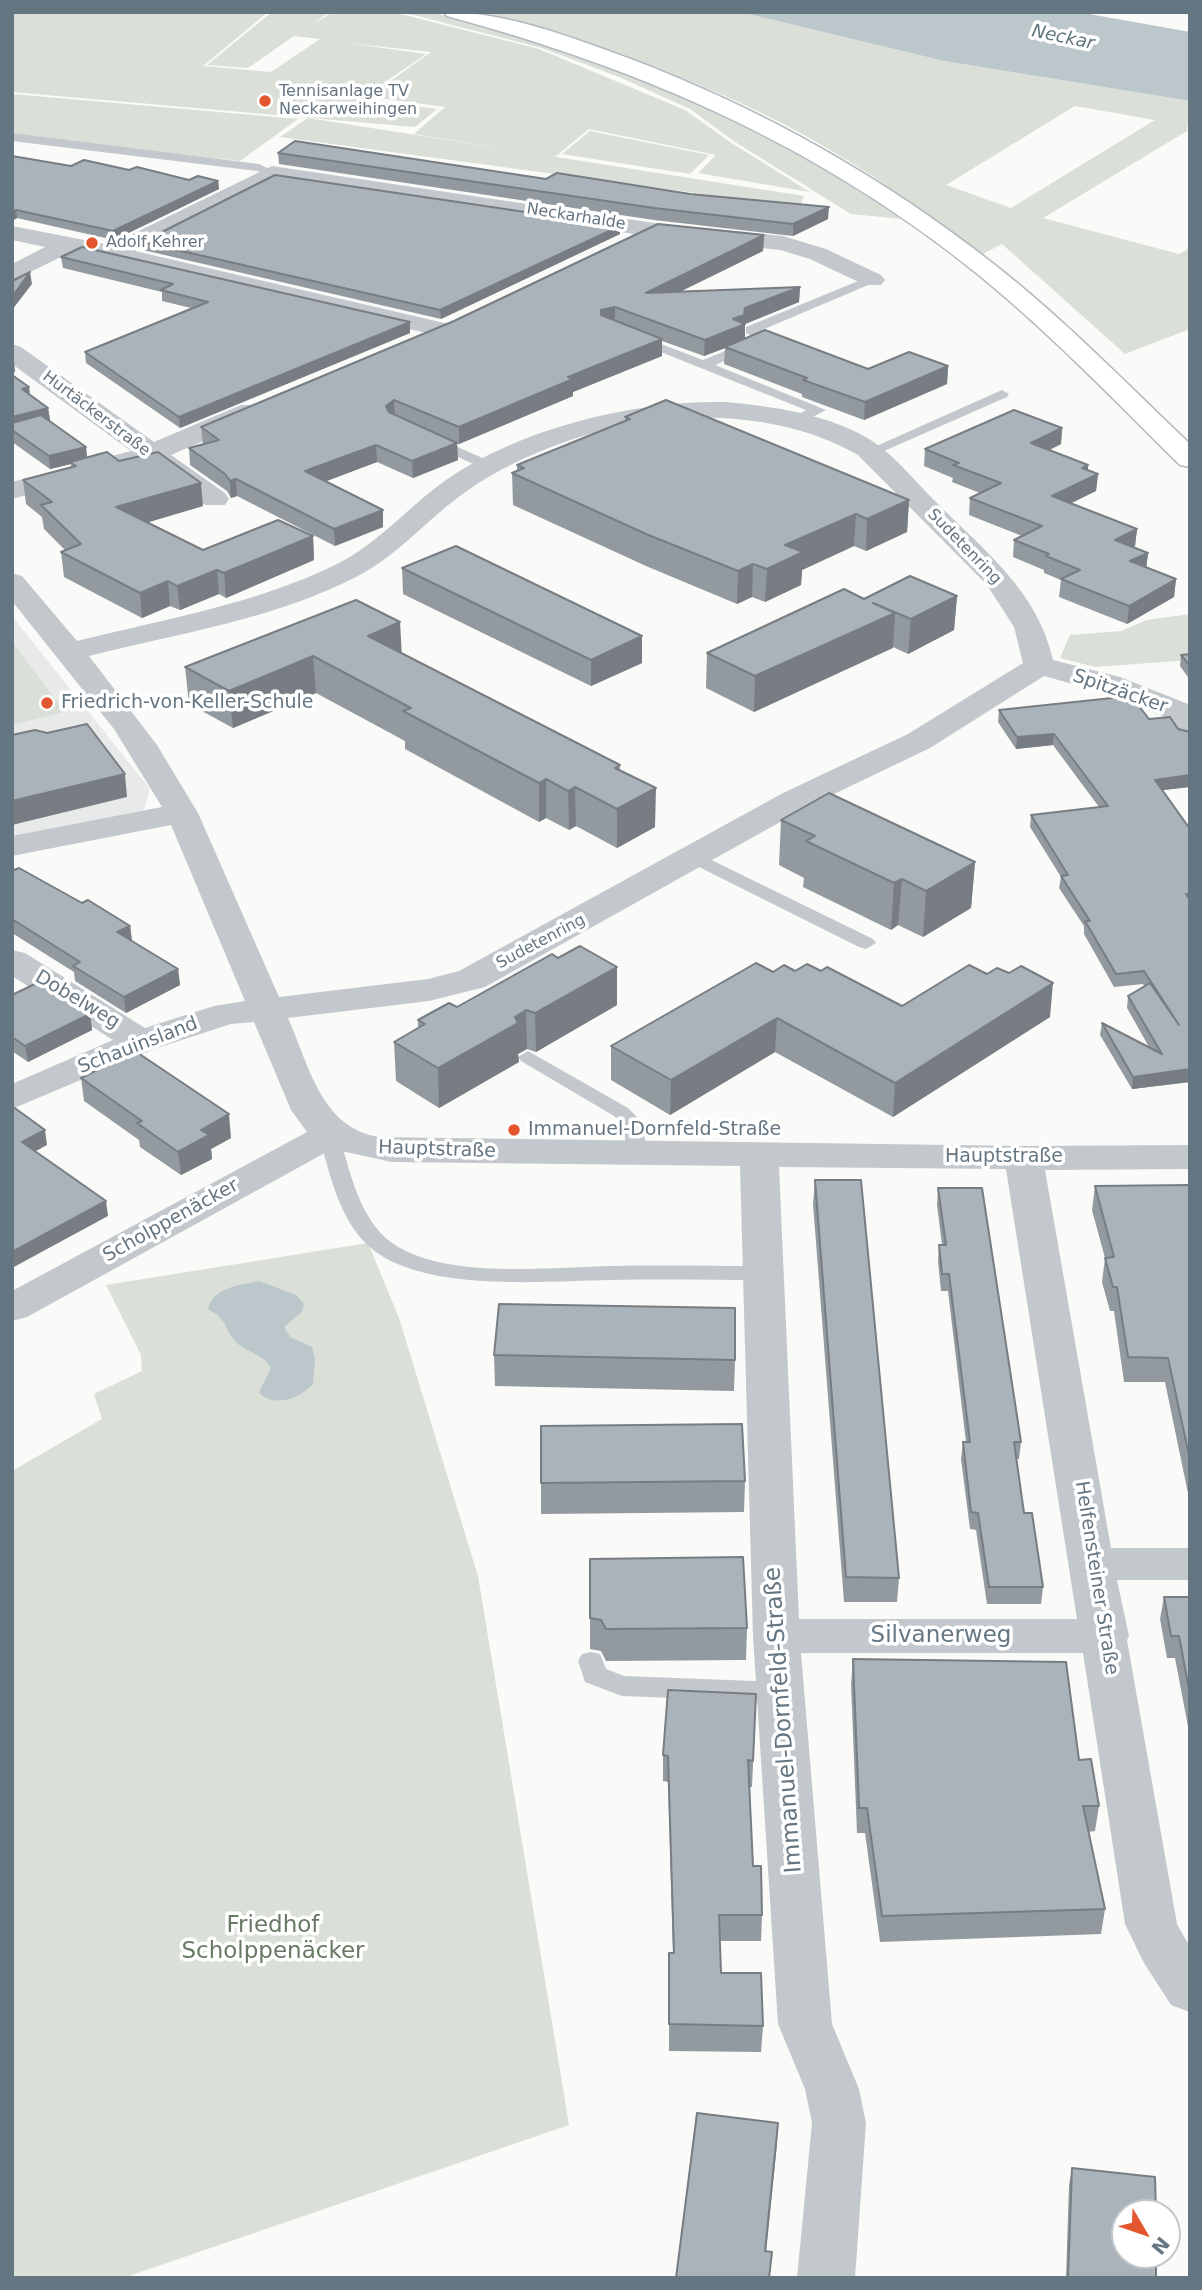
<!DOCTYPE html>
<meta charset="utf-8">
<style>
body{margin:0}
#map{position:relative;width:1202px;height:2290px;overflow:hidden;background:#fafaf8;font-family:"DejaVu Sans",sans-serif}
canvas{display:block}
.frame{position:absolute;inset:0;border:14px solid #657683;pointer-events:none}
.north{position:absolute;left:1111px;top:2199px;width:70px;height:70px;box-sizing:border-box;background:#fff;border:2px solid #c1c8cd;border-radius:50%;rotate:129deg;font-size:19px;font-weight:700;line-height:28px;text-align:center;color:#657683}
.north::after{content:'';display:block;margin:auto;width:24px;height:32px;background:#e4572e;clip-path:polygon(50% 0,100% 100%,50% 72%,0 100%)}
</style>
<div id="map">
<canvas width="1202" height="2290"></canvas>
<div class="frame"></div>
<div class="north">N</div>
</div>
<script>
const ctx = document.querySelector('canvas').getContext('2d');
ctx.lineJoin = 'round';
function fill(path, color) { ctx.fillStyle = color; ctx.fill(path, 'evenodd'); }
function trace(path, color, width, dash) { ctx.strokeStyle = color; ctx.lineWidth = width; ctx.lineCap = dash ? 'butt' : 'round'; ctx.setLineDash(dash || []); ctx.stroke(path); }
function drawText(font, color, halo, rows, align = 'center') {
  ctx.font = font + ' "DejaVu Sans",sans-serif'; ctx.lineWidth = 7; ctx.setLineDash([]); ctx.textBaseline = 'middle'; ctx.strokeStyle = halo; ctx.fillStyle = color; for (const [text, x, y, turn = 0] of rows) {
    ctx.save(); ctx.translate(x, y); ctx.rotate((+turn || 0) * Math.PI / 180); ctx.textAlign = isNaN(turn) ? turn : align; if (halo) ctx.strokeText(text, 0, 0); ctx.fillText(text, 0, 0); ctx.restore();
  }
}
const built = new Path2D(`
 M12,616L150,789L144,810L12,840Z`);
const green = new Path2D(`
 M12,12H268L203,66L271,72L320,39L294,36L248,68L207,65L272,12H329L312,25L333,12H393L539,49L685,110L730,142L810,192L698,173L716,155L589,129L555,157L414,134L445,107L355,95L362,87L379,89L431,52L347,43L426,54L378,87L355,85L340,96L437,109L415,127L12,92Z
 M402,12H430L480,24L667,85L766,131L902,219L851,214L735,142L690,109L619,77L542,48Z
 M464,12H740L944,61L1190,101L1187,131L1043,218L1179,254L1190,248V329L1125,354L1002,244L981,255C939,226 899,192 855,165C736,90 601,42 464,12ZM1075,106L1155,120L1011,208L946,185Z
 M12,94L298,119L240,161L12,136Z
 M308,118L804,196L800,207L280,137Z
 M590,131L709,155L690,174L562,154Z
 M1190,614V660L1095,667L1060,658L1070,635L1121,631L1147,620Z
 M12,642L65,712L12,725Z
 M368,1243L399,1318L478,1576L569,2125L123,2278H12V1471L102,1419L94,1394L142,1371L141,1355L106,1285Z`);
const water = new Path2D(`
 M740,12H1078L1190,32V101L944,61Z
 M259,1281L296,1295L304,1304L302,1312L284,1327L290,1337L312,1347L315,1359L313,1384C299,1398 279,1407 261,1395L259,1392L271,1368C262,1353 247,1353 236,1342C223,1328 229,1321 208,1309C213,1287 241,1285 259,1281Z`);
const service = new Path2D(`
 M12,133L259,164L278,173L272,177L257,171L12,141Z
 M868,277L880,280L762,330L773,335V341L715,365L826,410L803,422H793L791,419L806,410L628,339L640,336L703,360L757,338L746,333V327Z
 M1002,390L1009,394L1007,397L875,455H865L863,452Z
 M433,436L496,464L498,467L496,470H486L428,443L426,440Z
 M693,851L873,939L876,943L866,949L859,947L687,861L684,857Z
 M528,1051L628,1108L641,1121L648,1153L644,1157H630L621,1123L614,1116L521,1061L518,1057Z
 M329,1129L339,1135C350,1171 359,1219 392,1243C445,1280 549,1267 611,1266C662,1265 714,1266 765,1266L773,1268L776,1273L773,1278L765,1280C714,1280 662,1279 611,1280C546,1281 431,1292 376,1252C340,1226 330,1175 319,1135Z
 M591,1652L600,1654L606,1669L624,1676L781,1682L790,1685L794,1692L790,1699L781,1702L622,1696L585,1682L578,1661L582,1654Z`);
const minor = new Path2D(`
 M272,166L654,223L783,236L826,249L881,275L885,280L881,285H865L810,259L780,250L654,237L275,180L135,251L453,325L456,330L453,335L444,337L71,252L12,281V264L45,247L12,240V226L110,245Z
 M12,344L21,347L154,442L241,405H259L263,411L259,417L171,455L225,493L229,499L225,505H205L148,463L12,499V482L131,451L12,364Z
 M725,402C768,406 814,412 854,431C890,447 911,478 938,504C986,552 1038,592 1053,660L1120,677L1188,704L1190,741L1179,739L1165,717L1098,691L1044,676L930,748L807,807L485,987L429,1001L288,1018C309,1065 321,1128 379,1137L1024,1146L1190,1145V1169L1045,1170L1111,1548H1190V1580H1117L1129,1636L1127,1640L1177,1924L1190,1947V2012L1171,2005L1144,1963L1125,1924L1083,1653H801L832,2024L859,2089L866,2123L855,2278H797L812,2123L805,2089L778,2024L753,1636L740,1166L392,1162L332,1149L27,1317L12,1321V1291L307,1132L291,1110L254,1022L231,1024L154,1049L12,1109V1084L113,1040L12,976V950L25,953L145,1028L214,1006L245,1001L171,825L12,856V836L162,807L114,729L12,601V573L22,576L77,641C165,619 256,604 337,564C379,543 409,506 446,480C520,428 636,400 725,402ZM664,418C732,415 798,421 858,455L987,585L1014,627L1023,663L908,734L783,793L459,971L428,979L279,997L198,813L157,745L89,656C180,633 275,619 358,576C400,554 429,517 467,491C522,452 598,427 664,418ZM779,1167L1006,1169L1077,1619H799Z`);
const secondary = new Path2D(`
 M444,12C507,12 570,37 628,58C761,108 883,177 995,265C1064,319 1126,383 1190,444V467L1180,465C1115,401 1051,334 980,276C819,146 646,70 447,16Z`);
const wall = new Path2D(`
 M278,153L546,179L828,219L793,236L654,220L279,164Z
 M12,156L71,166L129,170L189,180L218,181L219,189L114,240L17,218L12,221Z
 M620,226V234L441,319L143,250L142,242Z
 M764,235L763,251L681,291L800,287L799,302L745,324V338L868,369L948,366L947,384L864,420L802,397V394L724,364L725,348L704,356L662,341V356L573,392V396L459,444H457L458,460L413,478L377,462L325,481L383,527L335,546L237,496L231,498L227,491L190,465L189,448L203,445L201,427Z
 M61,257L410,333L180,428L86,363L85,352L191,308L162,301V292L63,268Z
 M12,375L29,387L30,395L48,408L50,420H48L86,447L87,458L119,461L203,506L148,522L203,550L313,536L314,560L226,598L219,594L180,610L170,606L142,618L64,577L61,552L66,551L44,529L42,517L26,504L23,480L71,467V464L50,469L12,442Z
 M625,417L909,500L907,532L866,551L854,546L802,570L801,585L765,602L752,597L737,604L646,566L513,505L512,473L517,471V465L625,421Z
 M1062,428L1061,444L1050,450L1088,465V470L1098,474L1096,491L1071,503L1137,529L1135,546L1133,547L1148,553L1146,568L1176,579L1174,597L1127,624L1059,597L1061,580L1044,573V570L1013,557L1014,540L1022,536L969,515L970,498L980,493L952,482L953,478L924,466L925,449Z
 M402,568L642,663L591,686L403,594Z
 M957,596L954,630L908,654L893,647L754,712L706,688L707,653L864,599Z
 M356,600L401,653L620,765V771L655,827L617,848L576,826L569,830L546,818L539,822L405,749V741L316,693L233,728L189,704L185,667Z
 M1190,654V680L1180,666L1181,655Z
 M999,710L1149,719L1190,732V787L1163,790L1190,829V1082L1132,1089L1100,1035L1102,1023L1149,1047L1127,1008L1128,996L1144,986L1143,984L1114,987L1084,934V926L1059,888L1061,877L1030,827L1031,815L1099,807L1053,745L1016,749L998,722Z
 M781,820L975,862L971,908L923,937L898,925L891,930L803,887L804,878L779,865Z
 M12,871L130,926L132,941L178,969L180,985L126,1013L75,981L74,972L12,933Z
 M558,958L617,967V1005L536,1052L527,1049L518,1054L519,1062L439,1108L396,1081L394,1042L418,1028V1020L457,1007Z
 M795,971H821L902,1006L1050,1017L893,1117L775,1052L670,1115L611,1080V1046L773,972Z
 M12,995L90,1014L92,1030L28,1062L12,1051Z
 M81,1078L231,1138L211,1149L212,1159L181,1175L140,1147L139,1140L84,1101Z
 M815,1180L899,1578L897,1602H844L813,1204Z
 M1190,1185V1503L1165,1382H1124L1114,1311H1110L1102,1282L1105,1258L1092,1210L1095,1186Z
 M938,1188L1021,1442L1019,1459H1016L1024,1513L1043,1587L1041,1604H987L976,1530L970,1529L961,1459L963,1442H966L948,1291H941L938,1261L939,1245H942L937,1205Z
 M494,1355L735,1360L734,1391L495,1386Z
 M745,1481L744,1512L541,1514V1483Z
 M590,1559L747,1628L746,1660L606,1661L601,1651L590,1649Z
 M1164,1597H1190V1737L1175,1658H1167L1160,1619Z
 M853,1659L1079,1760L1099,1806L1095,1831L1088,1832L1105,1909L1101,1934L880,1942L865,1833H857L851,1684Z
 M756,1694L752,1787H750L753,1866L762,1915L761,1941H719L721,1973L763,2026L761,2052L669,2051V1953H673L668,1782L663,1781V1755Z
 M1072,2168L1156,2278H1066L1069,2185Z`);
const shadedWall = new Path2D(`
 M218,181L219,189L114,240L113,231Z
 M829,207L828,219L793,236V224Z
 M16,210L17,218L12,221V212Z
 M620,226V234L441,319L440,310Z
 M764,235L763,251L645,309L646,293Z
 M30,272L32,284L12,310V297Z
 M800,287L799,302L745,324V340L725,347V348L704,356L705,340L745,308Z
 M615,307V324L601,331V310Z
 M410,322V333L180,428L179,417Z
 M662,339V356L573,392V396L459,444V427L568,377Z
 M12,361H14L15,372L12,373Z
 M948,366L947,384L864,420L865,402Z
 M29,387L30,399L22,389Z
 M394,400L395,417L386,422V406Z
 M48,408L50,420L12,430V417Z
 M1062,428L1061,444L1029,459L1031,443Z
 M457,443L458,460L413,478L412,461Z
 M376,445L377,462L306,489L305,471Z
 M86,447L87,460L70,462L71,464L50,469L49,456Z
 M1088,465L1087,480L1098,474L1096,491L1051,513L1052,496L1082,468Z
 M236,479L237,496L231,498L230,481Z
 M201,483L203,506L119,531L116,507Z
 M909,500L907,532L866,551L867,519Z
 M383,510V527L335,546L334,529Z
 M856,514L854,546L802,570L801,585L765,602L767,569L785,545Z
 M1137,529L1135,546L1113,557L1115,540Z
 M313,536L314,560L226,598L224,573Z
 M1148,553L1146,570L1130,561Z
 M753,564L752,597L737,604L738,571Z
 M217,570L219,594L180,610L177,586Z
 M1176,579L1174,597L1127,624L1129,606Z
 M168,581L170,606L142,618L140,593Z
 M957,596L954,630L908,654L911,619Z
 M895,613L893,648L754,712L755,676Z
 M400,622L402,658L368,636Z
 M642,636V663L591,686V660Z
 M313,656L316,693L233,728L229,691Z
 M1054,734L1053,745L1016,749L1017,737Z
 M125,774L127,797L12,825V801Z
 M1190,775V787L1154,791L1155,780Z
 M546,779V818L539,822V783Z
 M575,787L576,826L569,830L568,791Z
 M656,788L655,827L617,848V809Z
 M975,862L971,908L923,937L926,891Z
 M902,879L898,925L891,930L894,883Z
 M130,926L132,941L117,932Z
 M617,967V1005L536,1052L535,1013Z
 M178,969L180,985L126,1013L124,997Z
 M1053,983L1050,1017L893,1117L895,1083Z
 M526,1010L527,1049L518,1054L519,1062L439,1108L438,1068Z
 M90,1014L92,1030L28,1062L25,1046Z
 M777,1018L775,1052L670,1115L671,1080Z
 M1190,1069V1082L1132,1089L1133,1077Z
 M229,1114L231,1138L211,1149L212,1159L181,1175L178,1152L201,1130Z
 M45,1130L47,1145L25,1157L22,1142Z
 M106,1201L108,1216L12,1268V1252Z
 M778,2123L777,2144L764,2272L765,2251Z`);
const building = new Path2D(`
 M295,141L546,179L557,173L690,194L829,207L793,224L654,208L278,153Z
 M12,156L71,166L84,160L129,170L137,167L189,180L198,176L218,181L113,231L16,210L12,212Z
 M275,175L620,226L440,310L142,242Z
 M658,224L764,235L646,293L800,287L745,308L744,315L733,319L745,324L705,340L615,307L601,310V315L662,339L568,377L573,379L459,427L394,400L386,406L389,412L457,443L412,461L376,445L305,471L383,510L334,529L236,479L230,481L225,474L189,448L219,440L201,427L454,321Z
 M82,247L410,322L179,417L85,352L208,302L161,290L173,284L61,257Z
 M30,272L12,297V281Z
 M765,330L868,369L909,352L948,366L865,402L803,380L807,378L725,347Z
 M12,375L29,387L22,389L48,408L12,417Z
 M666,400L909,500L867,519L856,514L785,545L803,552L767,569L753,564L738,571L646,534L512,473L524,468L517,465L630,419L625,417Z
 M1014,410L1062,428L1031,443L1088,465L1082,468L1098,474L1052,496L1137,529L1115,540L1148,553L1130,561L1176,579L1129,606L1061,579L1080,570L1046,556L1049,554L1014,540L1042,526L970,498L1001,483L953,465L959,463L925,449Z
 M41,415L86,447L49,456L12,430V423Z
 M107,452L119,461L158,452L201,483L116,507L203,550L278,520L313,536L224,573L217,570L177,586L168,581L140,593L61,552L81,544L41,505L52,502L23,480L76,466L70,462Z
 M456,546L642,636L591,660L402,568Z
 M910,576L957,596L911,619L873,603L895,613L755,676L707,653L844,589L864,599Z
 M356,600L400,622L368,636L620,765L615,768L656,788L617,809L575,787L568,791L546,779L539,783L403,711L411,708L313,656L229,691L185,667Z
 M1190,654V666L1181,655Z
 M1131,696L1149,719L1170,717L1178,729L1190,732V775L1155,780L1190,829V894H1186L1190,900V1069L1133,1077L1102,1023L1162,1054L1128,996L1150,983L1179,1025L1144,971L1116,974L1085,921H1090L1061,876L1068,875L1031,815L1108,806L1054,734L1017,737L999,710Z
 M87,724L125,774L12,801V735L35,730L47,733Z
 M829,793L975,862L926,891L902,879L894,883L806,841L815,836L781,820Z
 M19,868L82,903L88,900L130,926L117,932L178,969L124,997L73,966L80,962L12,919V871Z
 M580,946L617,967L535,1013L526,1010L515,1017L518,1023L438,1068L394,1042L425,1024L418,1020L449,1003L457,1007L552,954L558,958Z
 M756,963L773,972L784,965L795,971L807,964L821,971L827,967L902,1006L969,965L987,974L997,968L1009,973L1021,966L1053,983L895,1083L777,1018L671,1080L611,1046Z
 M39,982L90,1014L25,1046L12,1037V995Z
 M135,1051L229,1114L201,1130L209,1135L178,1152L137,1123L142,1121L81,1078Z
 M12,1106L45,1130L22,1142L106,1201L12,1252Z
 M815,1180H861L899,1578L846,1577Z
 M1190,1185V1460L1168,1358L1128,1357L1117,1287H1113L1105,1258L1114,1257L1095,1186Z
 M938,1188H982L1021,1442H1014L1024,1513H1032L1043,1587H989L978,1513L971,1512L963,1442H970L949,1274H942L939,1245H946Z
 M499,1304L735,1308V1360L494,1355Z
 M742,1424L745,1481L541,1483V1426Z
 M743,1557L747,1628L606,1629L601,1620L590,1618V1559Z
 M1164,1597H1190V1695L1179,1636H1171Z
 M853,1659L1066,1662L1079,1760L1091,1759L1099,1806H1083L1105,1909L882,1916L867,1808H859Z
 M668,1690L756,1694L753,1761L748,1760L753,1866H761L762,1915H719L721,1973H761L763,2026L669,2024V1953H674L668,1756L663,1755Z
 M697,2113L778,2123L765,2251L772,2252L769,2278H676Z
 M1072,2168L1155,2177L1156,2213H1125V2255H1156V2278H1068Z`);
const markers = [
 [265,101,7,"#e4572e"],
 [92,243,7,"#e4572e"],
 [47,703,7,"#e4572e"],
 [514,1130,7,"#e4572e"]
];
const farPoinames = [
 ["Tennisanlage TV",279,92],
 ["Neckarweihingen",279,110],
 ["Adolf Kehrer",106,243]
];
const farStreetnames = [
 ["Neckarhalde",576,217,9],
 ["Hurtäckerstraße",96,414,37],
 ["Sudetenring",964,547,46],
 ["Sudetenring",541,942,-28]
];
const farWaternames = [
 ["Neckar",1063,38,12]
];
const streetNames = [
 ["Spitzäcker",1120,692,19],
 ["Dobelweg",77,1000,31],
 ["Schauinsland",138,1046,-21],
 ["Hauptstraße",437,1150,2],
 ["Hauptstraße",1004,1157],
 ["Scholppenäcker",171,1221,-29],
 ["Helfensteiner Straße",1096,1578,81]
];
const poiNames = [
 ["Friedrich-von-Keller-Schule",61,703],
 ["Immanuel-Dornfeld-Straße",528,1130]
];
const nearStreetnames = [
 ["Silvanerweg",941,1636],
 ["Immanuel-Dornfeld-Straße",784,1720,-94]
];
const nearParknames = [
 ["Friedhof",273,1926],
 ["Scholppenäcker",273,1952]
];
fill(built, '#e8e9e9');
fill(green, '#dadfd7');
fill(water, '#bbc7cb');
trace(secondary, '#b3babf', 3);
fill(service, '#c3c8cc');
fill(minor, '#c3c8cc');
fill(secondary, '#fff');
fill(wall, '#929a9f');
fill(shadedWall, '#777d82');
fill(building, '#aab3b9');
trace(building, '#777d82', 2);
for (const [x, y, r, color] of markers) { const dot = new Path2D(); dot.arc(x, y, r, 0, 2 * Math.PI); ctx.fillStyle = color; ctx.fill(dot); trace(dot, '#fff', 2.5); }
drawText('16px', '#657683', '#fff', farPoinames, 'left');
drawText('16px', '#657683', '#fff', farStreetnames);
drawText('italic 18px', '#60757c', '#fff', farWaternames);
drawText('19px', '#657683', '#fff', streetNames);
drawText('19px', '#657683', '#fff', poiNames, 'left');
drawText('23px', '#657683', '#fff', nearStreetnames);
drawText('23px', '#687a64', '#fff', nearParknames);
</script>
